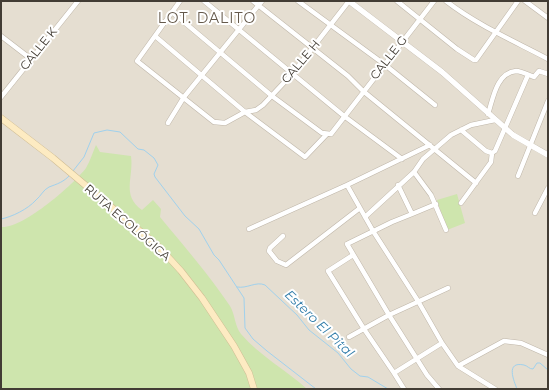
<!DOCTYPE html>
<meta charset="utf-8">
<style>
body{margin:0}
#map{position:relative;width:549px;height:390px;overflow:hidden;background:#f1ece3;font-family:Montserrat,sans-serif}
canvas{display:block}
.frame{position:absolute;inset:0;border:2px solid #423c34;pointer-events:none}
</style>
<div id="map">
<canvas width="549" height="390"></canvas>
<div class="frame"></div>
</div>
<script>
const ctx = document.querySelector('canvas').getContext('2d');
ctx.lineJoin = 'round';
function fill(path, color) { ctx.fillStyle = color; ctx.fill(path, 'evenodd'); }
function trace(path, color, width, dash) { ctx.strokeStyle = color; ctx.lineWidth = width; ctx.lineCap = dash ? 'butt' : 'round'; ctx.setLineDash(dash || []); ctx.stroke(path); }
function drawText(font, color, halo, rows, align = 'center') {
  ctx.font = font + ' Montserrat,sans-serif'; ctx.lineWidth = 4; ctx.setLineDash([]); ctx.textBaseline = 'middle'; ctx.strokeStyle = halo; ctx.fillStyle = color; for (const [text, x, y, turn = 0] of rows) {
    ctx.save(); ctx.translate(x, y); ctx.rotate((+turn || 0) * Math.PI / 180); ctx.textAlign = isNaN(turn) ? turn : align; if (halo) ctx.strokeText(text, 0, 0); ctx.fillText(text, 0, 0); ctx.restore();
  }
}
const residential = new Path2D(`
 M1,1H548V389H190L1,260Z`);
const green = new Path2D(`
 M96,145L100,152L131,156C134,178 121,195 142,210L153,200L161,209L160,217C184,246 209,275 230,306C235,314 235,327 241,334C260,356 286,370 307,389H1V227C23,229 73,185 86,168C90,161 93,152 96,145Z
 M457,194L465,223L447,230L437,200Z`);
const stream = new Path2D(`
 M73,171L84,157L94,133L107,130L120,132L138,149L144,150L154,158L158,165L154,174L155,177L185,216L199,229L214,255L219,260L244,298L245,328L253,339L267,351L316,389
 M1,219C12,217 28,209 36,200C41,196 43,190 49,187C57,184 64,182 70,175
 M237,287C247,289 256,281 265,285L297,315L309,330L338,353L351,369L360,376L368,377L388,389
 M517,389C514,381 505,361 524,365C528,366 529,369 533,369L537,363H540L548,370`);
const minor = new Path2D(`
 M180,1L137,61L214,122L225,123L245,112L256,110L263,105L293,73L349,1
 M204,1L344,116L402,159
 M253,1L348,76L363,91L476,183
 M298,1L384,64L435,105
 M397,1L457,49L474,60H476L518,1
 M446,1C477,25 514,41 548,59
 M525,1L548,18
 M172,12L272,96L322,133L331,134L434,1
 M1,36L31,59
 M155,36L245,112L305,157L327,134
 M1,97L78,1
 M488,114C493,99 496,73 516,71C521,71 529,75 534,77L539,71L548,74
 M168,123L184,97L262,1
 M461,130L486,151L492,153L495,151L528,75
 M414,172L431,195L446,230
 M518,176L548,101
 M347,185L430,145
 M461,203L491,162L492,153
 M535,213L548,188
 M412,214L436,204
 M365,217L414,172L423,159L451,135L471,125L495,120
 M249,229L347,185L373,231L418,301L442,343L458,366L495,389
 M283,236L270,248L269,251L277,261L286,265L360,208
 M353,255L328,271L364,329L394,373
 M349,337L389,315L347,244L392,222L412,214L398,185
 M458,366L504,341L521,343L548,355
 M404,389L394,373L442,343
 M439,389L427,375L389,315L448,288`);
const tertiary = new Path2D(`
 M349,1L442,72L513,135L548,155`);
const secondary = new Path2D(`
 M1,118L53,158L159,247L181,271L202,298L234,346L249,373L254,389`);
const streetNames = [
 ["CALLE K",39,49,-51],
 ["CALLE G",389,58,-52],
 ["CALLE H",301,62,-50],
 ["RUTA ECOLÓGICA",127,223,41]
];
const waterNames = [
 ["Estero El Pital",319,324,44]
];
const quarterNames = [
 ["LOT. DALITO",207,19]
];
fill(residential, '#e5ded1');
fill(green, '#cee5ad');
trace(stream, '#a0d1ed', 1);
trace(minor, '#bfb6a9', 5.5);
trace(tertiary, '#bfb6a9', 6);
trace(secondary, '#d0bd94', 7);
trace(minor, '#fff', 4.5);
trace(tertiary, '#fff', 5.5);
trace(secondary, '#fdebc2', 6);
drawText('12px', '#423c34', '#fff', streetNames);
drawText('italic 13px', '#317daa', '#fff', waterNames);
ctx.letterSpacing = '1px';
drawText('14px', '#65594b', '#fff', quarterNames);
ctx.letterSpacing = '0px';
</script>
